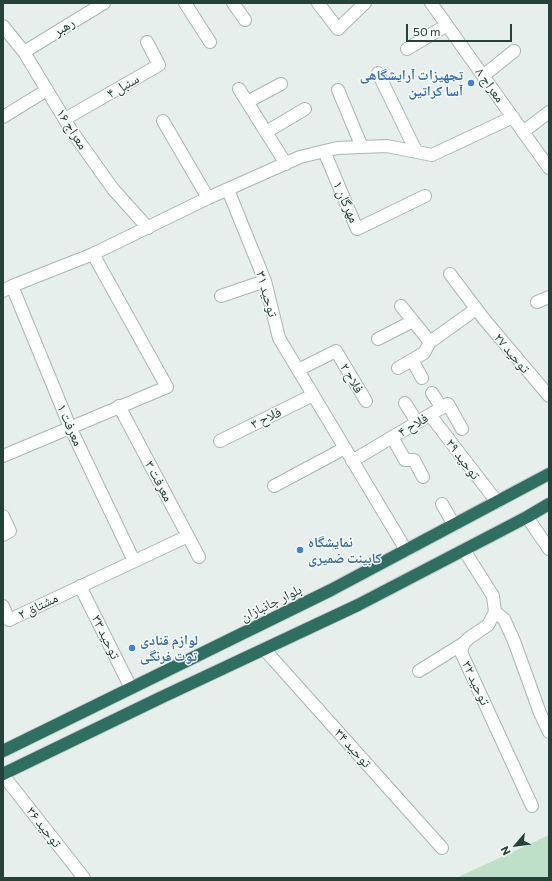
<!DOCTYPE html>
<meta charset="utf-8">
<style>
body{margin:0}
#map{position:relative;width:552px;height:881px;overflow:hidden;background:#e6efeb;font-family:Commissioner,sans-serif}
canvas{display:block}
.frame{position:absolute;inset:0;border:4px solid #24423a;pointer-events:none}
.north{position:absolute;left:496px;top:825px;width:40px;height:40px;-webkit-text-stroke:3px #f7fbf9;paint-order:stroke;rotate:242deg;font-size:11px;font-weight:700;line-height:16px;text-align:center;color:#24423a}
.north::after{content:'';display:block;margin:auto;width:14px;height:18px;background:#24423a;clip-path:polygon(50% 0,100% 100%,50% 72%,0 100%)}
.scale{position:absolute;left:406px;top:24px;width:106px;height:18px;box-sizing:border-box;border:2px solid #24423a;border-top:0;padding-left:5px;font-size:12px;line-height:14px;white-space:nowrap;color:#24423a;-webkit-text-stroke:3px #f7fbf9;paint-order:stroke}
</style>
<div id="map">
<canvas width="552" height="881"></canvas>
<div class="frame"></div>
<div class="north">N</div>
<div class="scale">50 m</div>
</div>
<script>
const ctx = document.querySelector('canvas').getContext('2d');
ctx.lineJoin = 'round';
function fill(path, color) { ctx.fillStyle = color; ctx.fill(path, 'evenodd'); }
function trace(path, color, width, dash) { ctx.strokeStyle = color; ctx.lineWidth = width; ctx.lineCap = dash ? 'butt' : 'round'; ctx.setLineDash(dash || []); ctx.stroke(path); }
function drawText(font, color, halo, rows, align = 'center') {
  ctx.font = font + ' Commissioner,"Noto Naskh Arabic",sans-serif'; ctx.lineWidth = 3; ctx.setLineDash([]); ctx.textBaseline = 'middle'; ctx.strokeStyle = halo; ctx.fillStyle = color; for (const [text, x, y, turn = 0] of rows) {
    ctx.save(); ctx.translate(x, y); ctx.rotate((+turn || 0) * Math.PI / 180); ctx.textAlign = isNaN(turn) ? turn : align; if (halo) ctx.strokeText(text, 0, 0); ctx.fillText(text, 0, 0); ctx.restore();
  }
}
const green = new Path2D(`
 M549,835V878H456Z`);
const minor = new Path2D(`
 M185,3L210,42
 M233,3L245,20
 M318,3L338,29L365,3
 M431,3L549,168
 M3,26L24,52L71,130L113,189L148,228
 M407,49L447,25
 M24,52L104,3
 M378,73L416,151
 M483,76L514,51
 M239,89L286,164
 M338,90L362,147
 M247,102L281,84
 M3,117L47,90
 M65,119L159,65L147,42
 M163,121L208,198
 M266,132L305,109
 M523,132L549,112
 M324,151L357,229L425,196
 M228,190L265,281L279,338L406,550
 M450,274L484,319L549,396
 M12,286L70,427L134,561
 M3,291L12,286L93,254L208,198L300,157L337,148L387,146L432,155L513,117
 M221,296L265,281
 M537,302L549,297
 M401,306L430,342L476,309
 M378,339L413,321
 M412,360L422,378
 M398,368L424,353L430,342
 M298,370L336,351L366,401
 M432,393L442,408
 M405,403L417,422
 M119,406L199,557
 M430,415L497,502
 M392,437L405,460H414L423,477
 M220,441L313,395
 M3,456L167,387L93,254
 M352,461L448,404L462,429
 M274,486L345,448
 M442,504L454,525
 M3,516L10,531L3,535
 M527,517L549,549
 M464,550L493,596L495,612L488,625L469,638L464,643L461,652L532,806
 M80,586L131,688
 M3,606L9,620L188,536
 M495,612L504,619L514,641L540,713L549,732
 M264,649L442,848
 M419,671L464,643
 M3,775L84,878`);
const highway = new Path2D(`
 M3,751L331,590L549,474
 M3,774L160,698L358,605L527,517L549,504`);
const markers = [
 [471,83,4,"#3f7fe0"],
 [300,550,4,"#3f7fe0"],
 [132,648,4,"#3f7fe0"]
];
const streetNames = [
 ["رهبر",64,27,-32],
 ["معراج ۸",490,85,54],
 ["سنبل ۴",123,86,-30],
 ["معراج ۱۶",72,129,57],
 ["مهرگان ۱",346,202,66],
 ["توحید ۳۱",267,294,74],
 ["توحید ۲۷",512,353,50],
 ["فلاح ۲",352,378,59],
 ["فلاح ۳",266,418,-26],
 ["معرفت ۱",70,425,66],
 ["فلاح ۴",413,425,-31],
 ["توحید ۲۹",463,459,53],
 ["معرفت ۳",159,481,62],
 ["بلوار جانبازان",271,603,-26],
 ["مشتاق ۲",38,606,-26],
 ["توحید ۳۳",106,637,64],
 ["توحید ۳۲",476,683,65],
 ["توحید ۳۴",353,748,48],
 ["توحید ۳۶",44,827,52]
];
const shopNames = [
 ["تجهیزات آرایشگاهی",463,75,"right"],
 ["آسا کراتین",463,91,"right"],
 ["نمایشگاه",308,542],
 ["کابینت ضمیری",308,558],
 ["لوازم قنادی",140,640],
 ["توت فرنگی",140,656]
];
fill(green, '#bfe0c8');
trace(minor, '#a8b8b2', 14);
trace(highway, '#c2cac8', 14);
trace(minor, '#fff', 12);
trace(highway, '#2f6f62', 12);
for (const [x, y, r, color] of markers) { const dot = new Path2D(); dot.arc(x, y, r, 0, 2 * Math.PI); ctx.fillStyle = color; ctx.fill(dot); trace(dot, '#f7fbf9', 1.5); }
drawText('14px', '#24423a', '#f7fbf9', streetNames);
drawText('bold 14px', '#366cbe', '#f7fbf9', shopNames, 'left');
</script>
